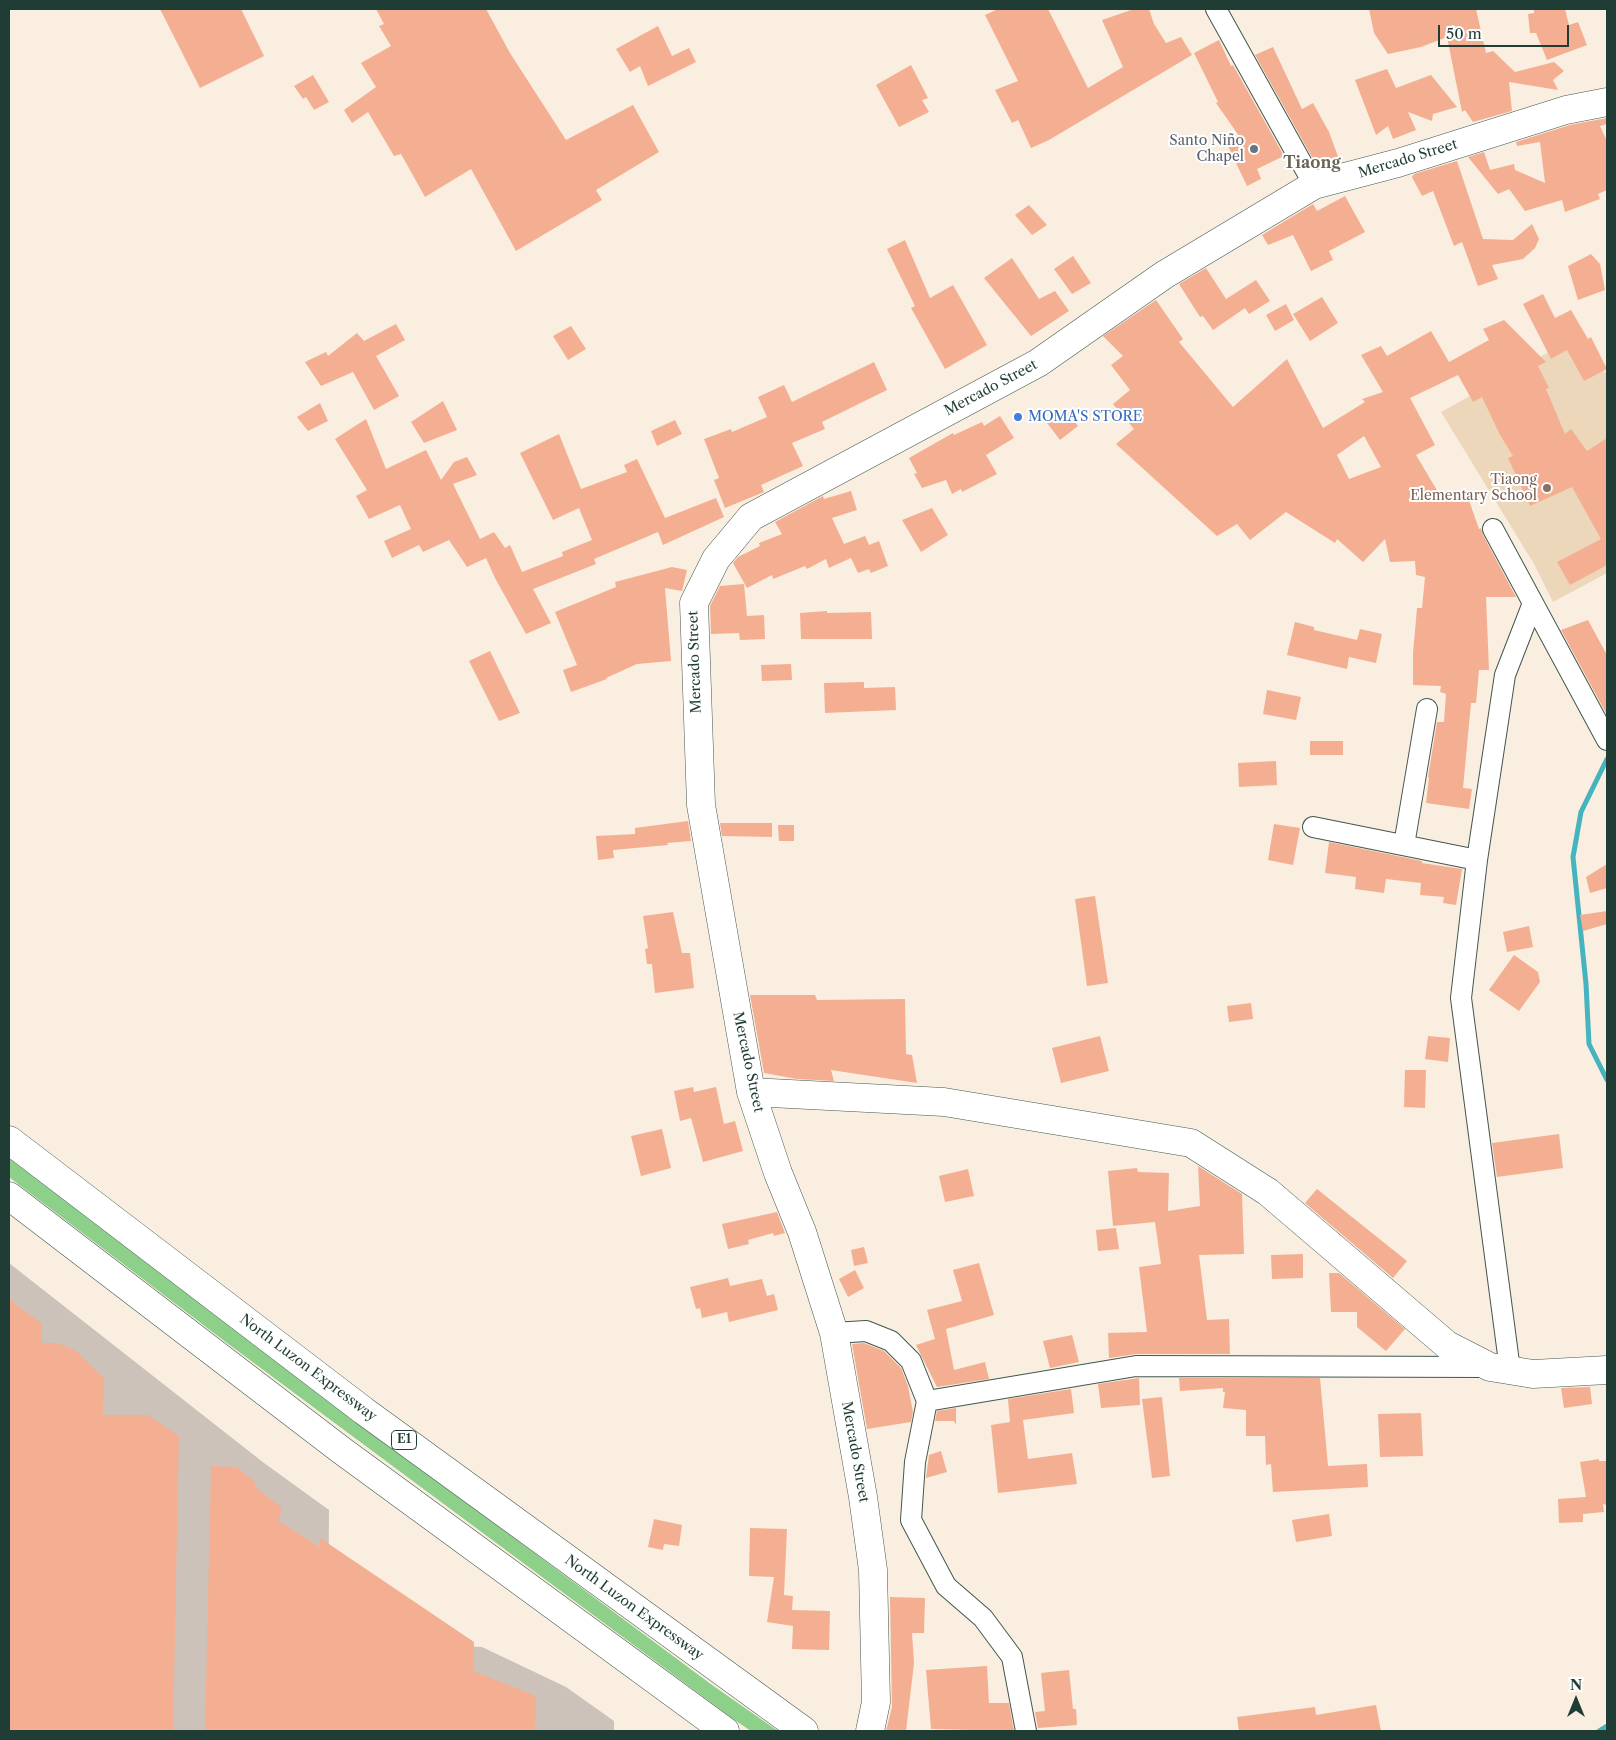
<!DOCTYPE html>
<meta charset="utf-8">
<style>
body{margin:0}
#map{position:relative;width:1616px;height:1740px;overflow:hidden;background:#f9eedf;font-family:"Libre Caslon Text",serif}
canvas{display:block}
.frame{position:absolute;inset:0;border:10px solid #1f3d34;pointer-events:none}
.north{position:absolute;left:1551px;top:1675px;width:50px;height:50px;-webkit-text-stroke:4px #fff;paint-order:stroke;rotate:0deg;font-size:14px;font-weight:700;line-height:20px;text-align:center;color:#1f3d34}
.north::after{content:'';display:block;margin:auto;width:18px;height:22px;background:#1f3d34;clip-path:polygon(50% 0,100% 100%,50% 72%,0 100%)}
.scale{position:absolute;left:1438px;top:25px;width:131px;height:22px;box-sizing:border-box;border:2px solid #1f3d34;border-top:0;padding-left:6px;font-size:15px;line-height:18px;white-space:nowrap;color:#1f3d34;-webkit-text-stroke:4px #fff;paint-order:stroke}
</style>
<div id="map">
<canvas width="1616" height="1740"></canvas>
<div class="frame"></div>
<div class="north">N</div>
<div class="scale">50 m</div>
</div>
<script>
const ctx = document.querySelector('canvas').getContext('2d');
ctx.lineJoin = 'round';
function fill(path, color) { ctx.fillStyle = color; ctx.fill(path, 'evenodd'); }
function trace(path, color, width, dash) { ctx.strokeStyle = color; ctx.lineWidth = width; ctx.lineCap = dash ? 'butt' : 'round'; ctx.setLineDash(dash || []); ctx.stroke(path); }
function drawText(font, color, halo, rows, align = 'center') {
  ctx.font = font + ' "Libre Caslon Text",serif'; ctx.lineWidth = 4; ctx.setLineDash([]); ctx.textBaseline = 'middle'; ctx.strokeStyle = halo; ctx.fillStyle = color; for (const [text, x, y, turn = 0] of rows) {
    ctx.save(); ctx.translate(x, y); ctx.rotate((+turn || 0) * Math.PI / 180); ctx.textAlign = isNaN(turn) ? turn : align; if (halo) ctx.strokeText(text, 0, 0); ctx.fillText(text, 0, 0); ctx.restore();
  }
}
const built = new Path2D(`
 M1567,342L1607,374V573L1553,602L1534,564L1441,412Z`);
const industrial = new Path2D(`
 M9,1263L264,1463L329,1510L328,1641L482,1647L566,1687L614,1721V1731H9Z`);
const green = new Path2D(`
 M9,1158L459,1497L712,1685L778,1731H751L736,1721L227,1343L9,1177Z`);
const stream = new Path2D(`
 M1607,759L1581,812L1573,857L1586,984L1589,1044L1607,1080
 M1599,1731L1607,1726`);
const building = new Path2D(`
 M160,9H241L264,56L200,88Z
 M376,9H486L510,53L566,140L633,105L659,152L596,190L602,200L516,251L471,169L425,197L401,154L394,156L368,112L352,123L344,110L376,87L361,63L391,46L379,26L384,24Z
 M998,9H1048L1088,88L1123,67L1102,20L1134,9H1149L1154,24L1166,43L1181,37L1192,55L1049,140L1031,148L1018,120L1012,123L995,90L1018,81L985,15Z
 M1369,9H1476L1486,53L1493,51L1515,72L1554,62L1564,71L1553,80L1558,90L1509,82L1512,111L1473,122L1465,110L1462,112L1447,37L1421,47L1388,54L1374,33Z
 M1534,9H1565L1569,25L1578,22L1587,45L1547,60L1536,33H1530L1528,14L1534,13Z
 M658,26L672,56L689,48L696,62L648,86L640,66L630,72L616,49Z
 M1219,40L1231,66L1233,65L1284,156L1257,169L1261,179L1247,186L1226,142L1239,136L1216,103L1218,102L1194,53Z
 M1273,47L1302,109L1313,103L1329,132L1340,162L1318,168L1255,55Z
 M911,65L928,98L922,100L929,112L899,127L876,85Z
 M1387,69L1396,88L1431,75L1457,107L1433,114L1432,121L1408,112L1416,130L1393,139L1388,126L1376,135L1355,80Z
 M313,75L329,102L314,110L306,97L303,99L294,86Z
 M1607,118V124L1600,126L1607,141V190L1598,194L1600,199L1565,212L1562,200L1525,211L1509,189L1498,194L1468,157L1484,152L1490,170L1514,164L1515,170L1545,183L1540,142L1517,146L1516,142L1570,125Z
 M1457,161L1483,239L1513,240L1532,224L1539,239L1535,248L1523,259L1492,265L1498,279L1478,286L1462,242L1454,246L1433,191L1422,196L1412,177L1414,174Z
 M1345,196L1365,232L1329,251L1333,260L1311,271L1293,235L1268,245L1262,235L1313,204L1317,211Z
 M1029,205L1047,225L1032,235L1015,215Z
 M905,240L930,298L953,285L987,345L945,369L911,308L915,306L887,249Z
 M1591,254L1600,264L1605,290L1578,300L1568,266Z
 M1073,256L1091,283L1072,294L1054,269Z
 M1012,258L1039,299L1055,291L1069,311L1031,336L984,278Z
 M1206,268L1226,299L1256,280L1270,301L1249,314L1245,308L1213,330L1203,316L1200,317L1179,284Z
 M1543,294L1555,318L1571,310L1588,339L1591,337L1607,369L1584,381L1567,350L1551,359L1523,304Z
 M1322,297L1338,323L1310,341L1293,314Z
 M1156,300L1183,339L1179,342L1233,407L1287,359L1323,428L1365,402L1362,399L1383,392L1361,355L1381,346L1387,356L1431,331L1449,362L1489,340L1483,329L1504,320L1546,362L1538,366L1549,388L1546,389L1565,434L1571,429L1587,451L1607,438V565L1570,585L1557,562L1601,539L1572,487L1530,506L1508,458L1513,456L1500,435L1482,397L1473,402L1458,375L1410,398L1435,445L1416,455L1441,497L1466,492L1479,529L1481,528L1483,535L1516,597H1486L1489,670H1479L1476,703H1471L1463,788L1472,789L1469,809L1426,803L1429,777H1428L1437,722H1444L1446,694L1440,692L1441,686L1413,685V653L1417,608H1422L1425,577L1416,575L1415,561L1390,562L1385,539L1363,562L1337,539L1335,543L1286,512L1250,540L1237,524L1217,536L1116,444L1134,429L1113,404L1130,390L1111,365L1123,356L1103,336ZM1364,436L1381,467L1349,479L1337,455Z
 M1286,304L1294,320L1275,331L1266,315Z
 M396,324L405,340L376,356L399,396L374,410L353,372L321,386L305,362L326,352L328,356L357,333L364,341Z
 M571,326L586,349L568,360L553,336Z
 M874,362L887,390L822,422L825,429L792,443L803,466L761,485L764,492L725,508L714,480L719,478L704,439L731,429L732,432L767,417L758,397L784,385L792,402Z
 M443,401L457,430L424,443L411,422Z
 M320,403L328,421L308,431L297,417Z
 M1065,409L1078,426L1060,440L1047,423Z
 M1000,416L1014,438L986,455L997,474L962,492L961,489L952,494L946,480L922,488L914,474L917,473L909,458L953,433L954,435L982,422L984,426Z
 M366,419L386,469L426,450L441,480L454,462L467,457L477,475L453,484L480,539L494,532L505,548L510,545L522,572L563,556L562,552L592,540L579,508L553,520L520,453L559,434L581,489L627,472L624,465L637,459L665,518L716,498L724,517L663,545L658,532L594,559L596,564L533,589L551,623L526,634L495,578L486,558L467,567L449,540L423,552L419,545L392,558L384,541L411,529L400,505L369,519L356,496L367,490L335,439Z
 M675,420L682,434L657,446L651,431Z
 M851,491L857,510L832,518L844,544L865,536L869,545L879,541L888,566L871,573L869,569L858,573L851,558L829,568L826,559L807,569L805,566L773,579L772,575L747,588L733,563L738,557L760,546L759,543L782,534L775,522L823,496L824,499Z
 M932,508L948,535L921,552L902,520Z
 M672,567L687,570L682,591L665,588L671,661L637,664L606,678L607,679L571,692L563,670L577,665L555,612L616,587L615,582Z
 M744,584L747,616L764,615L765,639L740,640L739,633L711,634L710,606L720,586Z
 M827,611V613L871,612L872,639H801L800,613Z
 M1588,620L1607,655V715L1561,630Z
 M1295,622L1314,627V630L1357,640L1360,629L1382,634L1376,663L1349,657L1347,669L1287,655Z
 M490,651L520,713L499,721L469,661Z
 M791,664L792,680L762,681L761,665Z
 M864,682V688L895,687L896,710L825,713L824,683Z
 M1267,690L1301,697L1296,720L1263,714Z
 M1310,741H1343V755H1310Z
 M1276,761L1277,785L1239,787L1238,763Z
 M688,821L691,841L667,843L668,845L613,850L614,858L598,860L596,836L635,834V828Z
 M720,823H772V837L722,836Z
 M1274,824L1300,828L1293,865L1268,860Z
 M778,825H794V841H779Z
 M1329,842L1422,861V863L1462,869L1456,905L1443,903L1444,897L1420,895L1421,883L1386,879L1384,893L1355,889L1356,877L1325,873Z
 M1607,864V888L1590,893L1586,877Z
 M1095,896L1108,983L1087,986L1075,899Z
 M1607,911V924L1583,931L1580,915Z
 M673,912L682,953H690L694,988L655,993L652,964H647L645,949L648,948L643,916Z
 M1529,926L1533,947L1507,952L1503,932Z
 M1514,955L1538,972L1540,982L1519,1011L1489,990Z
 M750,995H815L817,1000L905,999L906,1054L912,1055L917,1083L831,1070L834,1081L797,1079L764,1073Z
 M1251,1003L1253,1019L1229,1022L1227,1006Z
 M1100,1036L1109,1071L1061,1083L1052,1048Z
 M1428,1036L1450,1038L1448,1062L1425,1059Z
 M1405,1070H1426L1425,1108L1404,1107Z
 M693,1087L694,1092L716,1087L724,1124L735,1121L743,1151L703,1162L691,1118L680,1121L674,1091Z
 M662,1129L671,1168L641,1176L631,1136Z
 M1559,1134L1563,1168L1497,1177L1492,1143Z
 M1198,1166L1242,1194L1244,1254L1199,1255L1207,1320L1229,1319L1230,1354H1136L1109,1358L1108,1333L1147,1332L1139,1267L1161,1264L1155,1222L1113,1226L1108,1171L1137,1168L1138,1172L1169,1173L1168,1211L1200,1206Z
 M968,1169L974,1196L945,1202L939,1176Z
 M1317,1189L1407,1261L1393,1278L1305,1203Z
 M777,1212L785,1233L774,1236L773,1233L748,1240L749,1244L728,1249L722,1224Z
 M1116,1228L1119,1249L1098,1251L1096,1230Z
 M864,1247L868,1263L854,1266L851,1250Z
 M1303,1254V1278L1272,1279L1271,1255Z
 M979,1263L994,1315L946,1329L954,1370L985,1362L989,1379L937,1387L916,1345L935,1339L927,1310L962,1301L953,1270Z
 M855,1270L864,1288L848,1297L839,1279Z
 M1329,1273H1339L1405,1329L1386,1351L1357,1327V1312H1331Z
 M728,1278L730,1286L762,1279L767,1296L774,1294L778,1310L729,1322L727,1312L702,1318L700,1308L696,1309L690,1287Z
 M9,1299L42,1324V1343H57L75,1350L104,1378L103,1415H148L179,1436L173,1730L9,1731Z
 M1072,1335L1079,1362L1050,1368L1043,1341Z
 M864,1343L884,1351L901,1368L908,1386L913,1412L911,1422L867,1429L852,1344Z
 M1139,1378L1140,1405L1101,1408L1098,1384Z
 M1179,1378H1320L1328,1466L1367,1464L1368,1487L1273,1492L1271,1464L1266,1465L1265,1436H1246V1410L1223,1408L1225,1392H1223V1388L1180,1391Z
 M1590,1387L1592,1404L1564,1408L1561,1388Z
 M1071,1389L1074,1413L1023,1420L1028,1459L1072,1453L1077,1484L998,1493L991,1425L1010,1422L1008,1399Z
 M1162,1397L1170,1476L1152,1478L1142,1399Z
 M956,1408V1425L954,1421H935L937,1411Z
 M1421,1413L1423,1456L1380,1457L1378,1414Z
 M941,1451L947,1472L926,1478L929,1455Z
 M1599,1459V1461H1607V1505L1603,1504L1604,1512L1583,1514V1522L1559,1523L1558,1499L1586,1497L1580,1462Z
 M211,1466L237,1467L256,1483L255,1487L282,1508L278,1521L320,1547V1538L474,1642L473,1671L536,1696L535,1731H205Z
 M1329,1514L1332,1536L1296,1542L1292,1520Z
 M654,1519L682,1525L679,1546L664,1544L663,1550L648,1547Z
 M750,1528L787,1529L784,1595L793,1596L792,1610L830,1611L829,1650L792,1649L793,1626L767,1622L774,1577L749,1576Z
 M890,1597L925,1598L924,1633H912L914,1663L906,1731H886L892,1707Z
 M987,1666L989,1703H1009L1014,1731L931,1729L926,1670Z
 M1069,1670L1073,1709H1076L1077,1725L1038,1728L1035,1712L1045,1711L1041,1673Z
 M1376,1705L1381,1731H1239L1237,1717L1315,1707L1316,1715Z`);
const street = new Path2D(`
 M1216,9L1314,185
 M1493,529L1607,740
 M1313,827L1477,860
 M1404,845L1427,709
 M834,1333L866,1331L891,1341L911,1361L927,1401L915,1462L911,1520L946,1586L983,1618L1012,1657L1026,1731
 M1510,1370L1461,998L1477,860L1505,675L1533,603
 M927,1401L1136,1366L1487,1367`);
const secondary = new Path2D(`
 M751,1092L944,1102L1191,1143L1268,1192L1447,1345L1490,1367L1533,1374L1607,1370
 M870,1731L876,1702L873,1570L863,1497L834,1333L802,1232L778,1173L751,1092L701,805L694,603L716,559L751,517L1038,363L1164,275L1314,185L1398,163L1566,110L1607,102`);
const highway = new Path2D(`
 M9,1140L364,1411L804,1731
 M9,1196L341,1450L725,1731`);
const markers = [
 [1254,149,5,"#6b7280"],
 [1018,417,5,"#3f7fe0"],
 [1547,488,5,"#8d6e63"]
];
const shields = [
 [404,1440,25]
];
const shieldNames = [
 ["E1",404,1440]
];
const worshipNames = [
 ["Santo Niño",1244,141],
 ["Chapel",1244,157]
];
const streetNames = [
 ["Mercado Street",1408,159,-17],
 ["Mercado Street",991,388,-28],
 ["Mercado Street",695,662,-92],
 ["Mercado Street",748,1062,78],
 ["North Luzon Expressway",308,1368,37],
 ["Mercado Street",855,1452,80],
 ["North Luzon Expressway",634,1608,36]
];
const shopNames = [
 ["MOMA'S STORE",1028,417]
];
const educationNames = [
 ["Tiaong",1537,480],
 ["Elementary School",1537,496]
];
const quarterNames = [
 ["Tiaong",1312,163]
];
fill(built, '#edd7bb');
fill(industrial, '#ccc2b9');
fill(green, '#8cd089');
trace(stream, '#45b4be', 5);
fill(building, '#f4af92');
trace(street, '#40584e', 22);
trace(secondary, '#40584e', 29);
trace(highway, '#40584e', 29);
trace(street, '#fff', 20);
trace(secondary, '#fff', 28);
trace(highway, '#fff', 28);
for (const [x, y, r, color] of markers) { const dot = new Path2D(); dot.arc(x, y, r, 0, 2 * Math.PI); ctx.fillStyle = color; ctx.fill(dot); trace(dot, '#fff', 2); }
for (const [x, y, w] of shields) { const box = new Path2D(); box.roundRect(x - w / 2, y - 9.5, w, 19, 4); ctx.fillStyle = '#fff'; ctx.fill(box); trace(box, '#1f3d34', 1); }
drawText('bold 12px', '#1f3d34', null, shieldNames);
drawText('14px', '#5b616d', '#fff', worshipNames, 'right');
drawText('14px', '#1f3d34', '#fff', streetNames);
drawText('14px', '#366cbe', '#fff', shopNames, 'left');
drawText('14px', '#785e54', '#fff', educationNames, 'right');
drawText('bold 16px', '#6a6555', '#fff', quarterNames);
</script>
